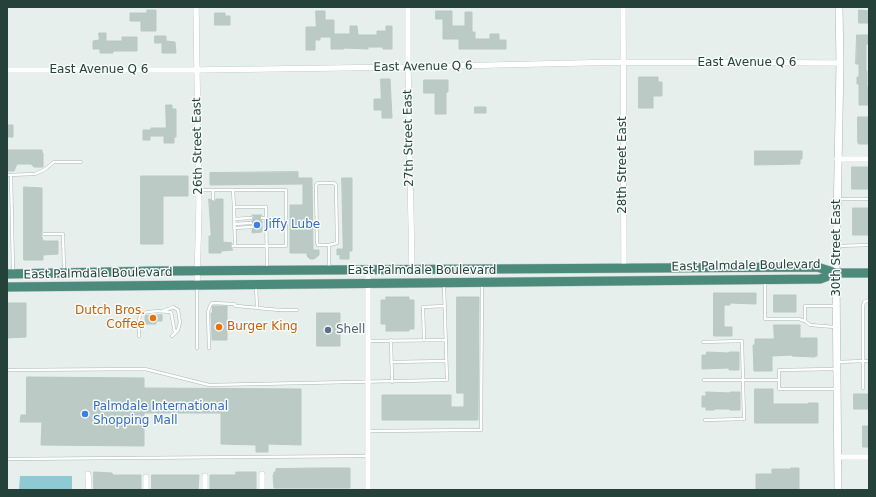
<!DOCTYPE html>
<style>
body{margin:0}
#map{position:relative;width:876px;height:497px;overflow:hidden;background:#e6efeb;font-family:"DejaVu Sans",sans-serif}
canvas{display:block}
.frame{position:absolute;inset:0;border:8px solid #24423a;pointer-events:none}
</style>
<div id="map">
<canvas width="876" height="497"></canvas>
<div class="frame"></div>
</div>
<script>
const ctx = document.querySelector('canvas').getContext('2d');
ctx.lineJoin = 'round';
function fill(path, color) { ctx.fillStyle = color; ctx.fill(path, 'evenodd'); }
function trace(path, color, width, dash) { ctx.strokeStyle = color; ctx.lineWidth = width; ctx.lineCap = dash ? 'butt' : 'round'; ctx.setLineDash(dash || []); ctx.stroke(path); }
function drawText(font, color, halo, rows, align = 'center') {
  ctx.font = font + ' "DejaVu Sans",sans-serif'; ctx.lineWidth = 3; ctx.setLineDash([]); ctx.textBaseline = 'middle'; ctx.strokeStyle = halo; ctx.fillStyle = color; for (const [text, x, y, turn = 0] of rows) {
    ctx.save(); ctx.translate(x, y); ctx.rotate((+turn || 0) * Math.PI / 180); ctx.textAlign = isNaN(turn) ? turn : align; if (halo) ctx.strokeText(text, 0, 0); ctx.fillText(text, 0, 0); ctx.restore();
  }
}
const water = new Path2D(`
 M20,476H72V490H19Z`);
const building = new Path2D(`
 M147,10H156V31H141V21H130V13H147Z
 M859,10L869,11V23H859Z
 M316,11H325V20H334V34H350V26H357L358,35H377V31H386V26H392V49H383V47H368V49L344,48V49H331V37H320V40H315V50H306V27H316Z
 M436,11H452V26H465V12H472V32H475V39H490V34H499V40H506V49H459V39H443V19H436Z
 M215,13H225V16H230V25H215Z
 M99,33H106V41H122V37H137V51H113V53H100V49H93V41L99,40Z
 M857,35H869V44H866V71H867V87H869L868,105H859V84H857V77H859V64H856Z
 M155,36H166V41L175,42L176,53H162V43H155Z
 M639,77H658V82H662V96H653V108H639Z
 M381,79H390L392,118H382V110H374V99H381Z
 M424,80H448V92H446V114H435V93H424Z
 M166,105H172V109H176V137H174V143H164V136H150V140H143V130H151V128H166Z
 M475,107H486V113H475Z
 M858,117H869V144H859L858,143Z
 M7,125H13V137H7Z
 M7,150H42V153H43V167H34L31,164H17L14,171H7Z
 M755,151H802V159H800V164L755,165Z
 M852,167H869V189H852Z
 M298,172V178H312L313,250H319V255L314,259H310L307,256V253H290V205H303V184L210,185V173Z
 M141,176H188V196H163V244H141Z
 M342,178H352V251H349V259H340V254L337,255V249H343Z
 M24,187L42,188V232L41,234L43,241H58V254L43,255V260H24Z
 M209,199H210L213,202L215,201L216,199H223V242L232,243L230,246L233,250L221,251V253H209V236H211Z
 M853,208H869V235H853Z
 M252,215H262L259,218L262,221V232L252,233V230L255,227L252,221L254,217Z
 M714,293H756V304L730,303V305H724V327H732V336H714Z
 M774,295H796V312H774Z
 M386,297H409V300H414V329H409V331H386V324H381V300H386Z
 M457,297H479L478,420H382V395H451V407H464V393H457Z
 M7,303H26V337L7,338Z
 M213,306H227V340H212L211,313H212Z
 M317,313H340V346H317Z
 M162,315V321H156V324H146V321H145V316Z
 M774,325H800V338H817V356H815V357L792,356V355L772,356V371H754L753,345H755V339H774Z
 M707,352L729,353V352H739V370H729V368L702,369V355H706Z
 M27,377L144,378V388L301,389V445L268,444V452H256V445L221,444V413H144V446L41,445L42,422H20L21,415H26Z
 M755,389H773V404H808V403H818V423H755Z
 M706,392L730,393V392H740V410H730V409H714V410H706V407H702V396H706Z
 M854,394H869V409H854Z
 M863,426H869V447H863Z
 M319,468H350V488H274L273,475H274V472H276V469Z
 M791,468H799V490H756V474H772V469H791Z
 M94,472L112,473L113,475H141V490H94Z
 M236,472H256V490H210V475H236Z
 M152,475H199L198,490H152Z`);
const service = new Path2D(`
 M7,175L35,174L44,170L54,162H81
 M11,175L13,271
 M199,190H286V246H233
 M213,190V199
 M233,190L234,207
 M837,199H869
 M262,218H266
 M234,219L251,218
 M234,224L251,223
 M234,228L252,227
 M44,234H63L64,271
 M329,245H318L317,243L316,185L318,183H334L336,185L337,243L329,245V268
 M235,246L234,207H266L267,267
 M837,246L869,245
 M765,282V319H799L805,321L810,325L835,327
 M256,286L257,307
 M163,311L173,307L178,310L180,322L178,330L175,333
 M805,321V306H836
 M139,336V319L141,314C150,310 162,311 171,312L175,333L172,336
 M391,340L392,382
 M424,340L423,307L445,306
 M368,341L446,340
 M703,342L742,341L744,419L705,420
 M197,348V286
 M209,348L208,312L210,306L212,303L234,304L236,306C256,307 276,311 297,310
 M391,362L446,361
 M838,362L863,361V306L864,302L869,300
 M835,369L779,370V389H837
 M7,370L145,369L209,385L447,380L444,285
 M704,380H779
 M863,388V361H869
 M368,431L481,430L482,285
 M7,459L367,456`);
const minor = new Path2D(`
 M196,7L199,205L197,285
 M408,7V67L412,270
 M623,7L624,268
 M7,70H196L408,67L623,62L840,63
 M837,159H869
 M368,270V490
 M838,457H869
 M88,474L89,490
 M205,476V490
 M146,477V490
 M262,490V474`);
const tertiary = new Path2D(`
 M838,490L836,273L840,63L839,7`);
const trunk = new Path2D(`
 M7,274L157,271L817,267L836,273H869
 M7,287L820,279L836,273`);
const markers = [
 [257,225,4,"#3f7fe0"],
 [153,318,4,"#e8710a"],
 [219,327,4,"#e8710a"],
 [328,330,4,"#5c6f8a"],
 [85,414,4,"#3f7fe0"]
];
const streetNames = [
 ["East Avenue Q 6",747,63],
 ["East Avenue Q 6",423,67,-1],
 ["East Avenue Q 6",99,70],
 ["27th Street East",409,138,-91],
 ["26th Street East",198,146,-91],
 ["28th Street East",623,165,-90],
 ["30th Street East",837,248,-90],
 ["East Palmdale Boulevard",746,266,-1],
 ["East Palmdale Boulevard",422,271],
 ["East Palmdale Boulevard",98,274,-1]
];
const shopNames = [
 ["Jiffy Lube",265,225],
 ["Palmdale International",93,407],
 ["Shopping Mall",93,421]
];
const foodNames = [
 ["Dutch Bros.",145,311],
 ["Coffee",145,325],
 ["Burger King",227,327,"left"]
];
const serviceNames = [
 ["Shell",336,330]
];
fill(water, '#8ec9d4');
fill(building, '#bbcac4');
trace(building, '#b8c9c2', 1);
trace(service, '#a8b8b2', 3.5);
trace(minor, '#a8b8b2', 6);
trace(tertiary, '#a8b8b2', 8);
trace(trunk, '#c2cac8', 10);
trace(service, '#fff', 2.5);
trace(minor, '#fff', 5.5);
trace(tertiary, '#fff', 7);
trace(trunk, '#4c8a7c', 9);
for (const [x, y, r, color] of markers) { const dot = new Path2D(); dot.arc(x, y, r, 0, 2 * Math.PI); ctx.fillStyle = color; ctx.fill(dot); trace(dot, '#f7fbf9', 1.5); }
drawText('12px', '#24423a', '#f7fbf9', streetNames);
drawText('12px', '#366cbe', '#f7fbf9', shopNames, 'left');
drawText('12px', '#c56008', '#f7fbf9', foodNames, 'right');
drawText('12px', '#4e5e75', '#f7fbf9', serviceNames, 'left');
</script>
